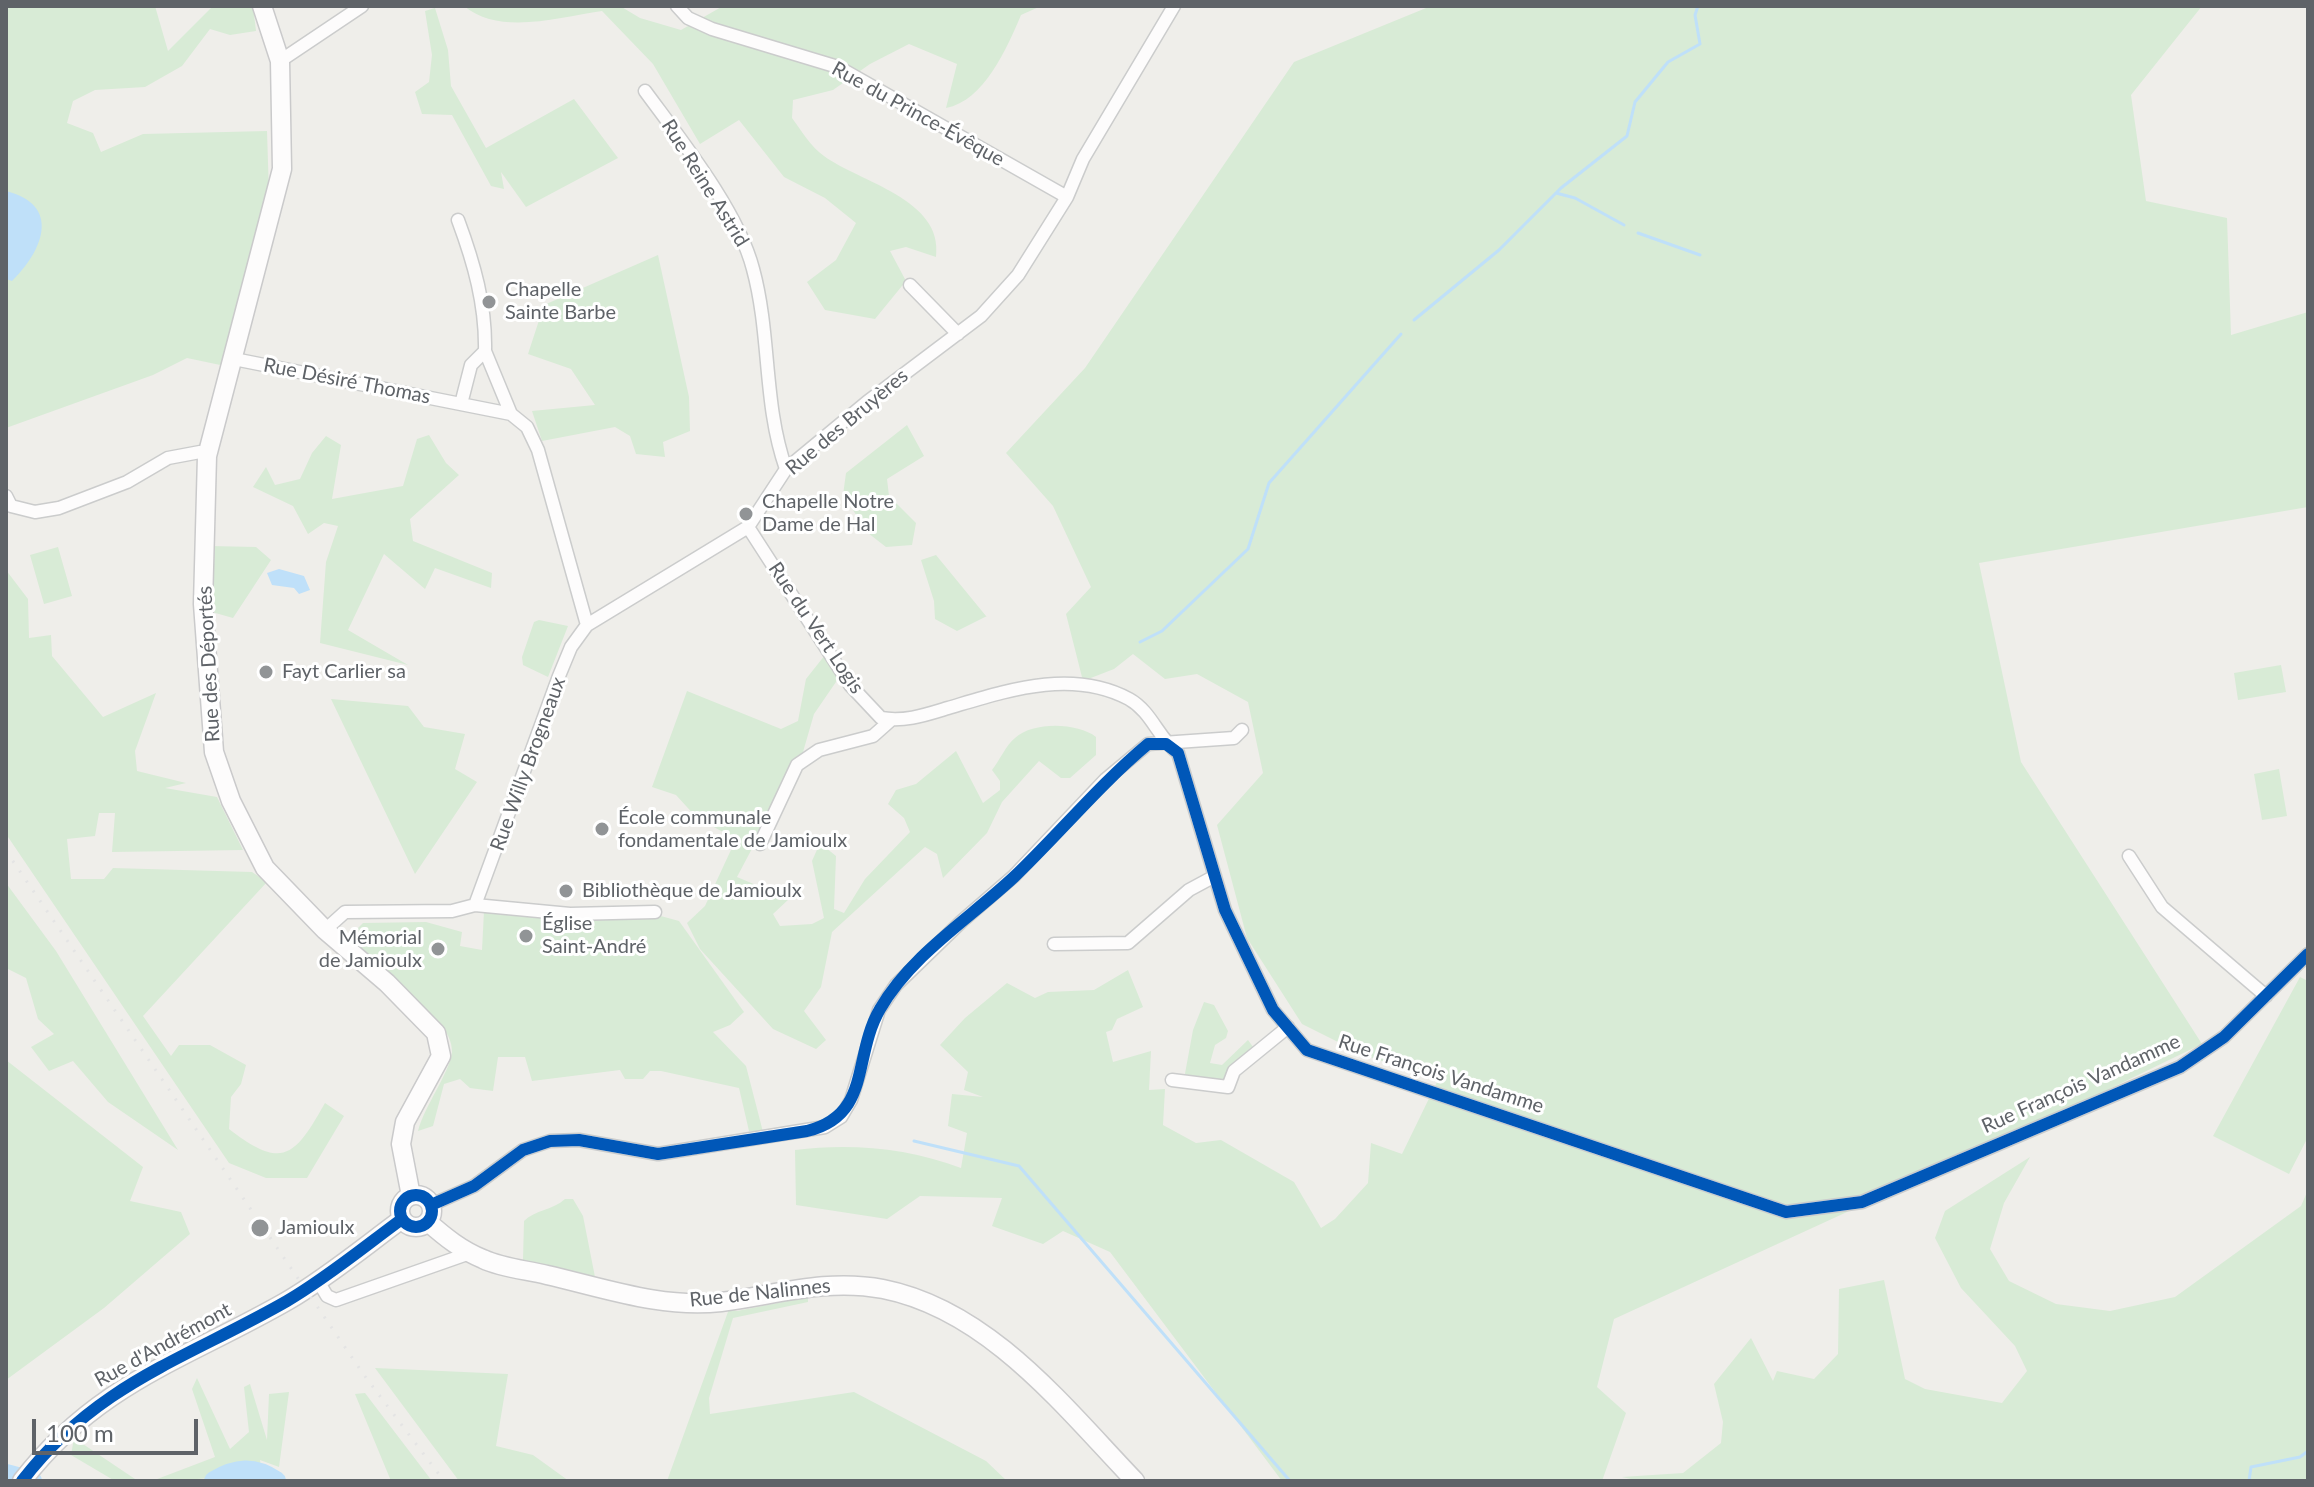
<!DOCTYPE html>
<meta charset="utf-8">
<style>
body{margin:0}
#map{position:relative;width:2314px;height:1487px;overflow:hidden;background:#efeeea;font-family:Lato,sans-serif}
canvas{display:block}
.frame{position:absolute;inset:0;border:8px solid #5f6368;pointer-events:none}
.scale{position:absolute;left:32px;top:1419px;width:166px;height:36px;box-sizing:border-box;border:4px solid #5f6368;border-top:0;padding-left:10px;font-size:24px;line-height:28px;white-space:nowrap;color:#5f6368;-webkit-text-stroke:6px #fff;paint-order:stroke}
</style>
<div id="map">
<canvas width="2314" height="1487"></canvas>
<div class="frame"></div>
<div class="scale">100 m</div>
</div>
<script>
const ctx = document.querySelector('canvas').getContext('2d');
ctx.lineJoin = 'round';
function fill(path, color) { ctx.fillStyle = color; ctx.fill(path, 'evenodd'); }
function trace(path, color, width, dash) { ctx.strokeStyle = color; ctx.lineWidth = width; ctx.lineCap = dash ? 'butt' : 'round'; ctx.setLineDash(dash || []); ctx.stroke(path); }
function drawText(font, color, halo, rows, align = 'center') {
  ctx.font = font + ' Lato,sans-serif'; ctx.lineWidth = 6; ctx.setLineDash([]); ctx.textBaseline = 'middle'; ctx.strokeStyle = halo; ctx.fillStyle = color; for (const [text, x, y, turn = 0] of rows) {
    ctx.save(); ctx.translate(x, y); ctx.rotate((+turn || 0) * Math.PI / 180); ctx.textAlign = isNaN(turn) ? turn : align; if (halo) ctx.strokeText(text, 0, 0); ctx.fillText(text, 0, 0); ctx.restore();
  }
}
const green = new Path2D(`
 M6,6H155L168,51L213,6H253L256,31L230,35L210,29L182,66L145,87L95,90L73,101L67,123L93,133L101,152L143,134L267,131L269,194L225,366L187,358L153,375L6,428Z
 M464,6H620L640,18L681,30L723,6H1041L1021,15C1007,48 984,101 946,108L957,64L909,44L870,64L833,90L793,100L792,118C801,130 811,147 824,156C859,182 944,199 936,257L906,247L890,251L906,281L875,319L825,310L807,282L836,260L856,223L825,198L784,177L739,120L700,144L653,64L602,11C559,17 500,36 464,6Z
 M1431,6H2202L2131,95L2146,201L2227,218L2231,335L2308,312V507L1979,563L2021,762L2202,1044L2006,1139L1614,1319L1597,1387L1626,1413L1602,1481H1282L1110,1252L1063,1231L1043,1244L992,1226L1002,1198L920,1196L887,1219L796,1205L795,1150C851,1143 908,1148 961,1168L967,1133L948,1126L952,1094L983,1097L964,1090L968,1072L940,1045L965,1018L1007,983L1035,998L1048,992L1094,990L1128,970L1143,1007L1117,1019L1112,1030L1106,1032L1113,1062L1151,1051L1149,1090L1165,1089L1163,1125L1196,1143L1221,1140L1294,1182L1321,1228L1335,1219L1368,1183L1371,1143L1402,1154L1438,1080L1364,1055L1302,1024L1247,938L1217,825L1263,773L1248,702L1197,674L1165,679L1133,654L1114,669L1083,681L1066,614L1091,587L1053,506L1006,453L1085,368L1294,62Z
 M435,8L448,50L451,86L486,148L574,99L618,158L526,207L501,172L504,189L491,186L452,115L422,114L415,92L429,82L432,55L425,11Z
 M658,255L689,397L690,431L663,442L665,457L636,454L630,436L615,427L542,441L532,411L595,405L571,369L528,354L544,305Z
 M907,425L924,456L887,479L889,496L916,523L912,545L886,547L868,533L843,495L846,473Z
 M429,435L446,463L459,475L410,519L413,541L492,573L491,588L435,568L425,589L384,554L348,630L408,665L320,643L326,562L338,526L324,523L308,534L293,506L253,487L266,467L275,485L300,479L312,453L326,436L341,445L332,499L403,486L417,439Z
 M210,546L256,547L271,560L233,618L212,612Z
 M58,547L72,596L44,604L30,555Z
 M936,555L986,616H987L957,631L935,619L934,601L921,560Z
 M6,570L28,599L29,638L51,635L52,656L103,717L156,693L135,751L137,771L186,783L165,788L217,797L243,850L112,852L115,813H99L95,836L67,839L71,879H104L113,868L252,872L267,882L143,1016L171,1056L179,1045H210L246,1065L241,1084L231,1097L229,1129C283,1171 295,1156 325,1103L344,1116L307,1178H266L229,1163L6,834Z
 M539,620L568,626L548,677L523,665L522,657L534,622Z
 M825,655L838,679L814,714L803,752L737,877L789,899L773,914L780,926L812,924L824,918L812,861L820,843L836,856L834,909L844,913L865,879L910,832L904,818L888,804L896,790L916,784L956,751L983,803L1000,790V781L992,770C1000,760 1006,745 1015,738C1034,721 1078,723 1096,737V755L1070,778H1061L1039,761L1002,802L987,833L943,878L937,854L925,847L832,932L821,987L804,1011L826,1040L816,1049L773,1029L700,949L687,923L705,906L736,839L697,818L676,795L652,787L687,691L781,729L798,721L806,679Z
 M2281,665L2286,692L2238,700L2234,673Z
 M331,699L408,706L424,727L465,734L455,769L477,782L415,874Z
 M2279,769L2287,816L2262,820L2254,774Z
 M6,883L56,951L178,1150L108,1102L73,1061L49,1071L31,1047L54,1034L38,1019L26,978L6,968Z
 M484,911L570,919L578,927L593,926L594,917L657,915L679,921L744,1012L730,1025L713,1032L746,1066L763,1132L749,1131L739,1088L661,1071H650L643,1079H625L620,1070L532,1081L525,1057H498L493,1091L470,1088L460,1079L444,1084L433,1126L418,1131C424,1107 450,1072 452,1052C455,1010 354,976 355,931L363,923L426,922L462,932L460,946L482,950Z
 M2300,977L2308,981V1137L2289,1174L2213,1136Z
 M1204,1002L1214,1005L1228,1031L1226,1038L1215,1045L1210,1063L1222,1065L1248,1040L1256,1051L1219,1084L1184,1079L1193,1030Z
 M6,1060L143,1167L130,1201L181,1212L190,1234L104,1308L6,1380Z
 M2030,1157L2004,1203L1990,1249L2009,1281L2056,1304L2110,1311L2175,1297L2301,1206L2308,1190V1481H1640L1622,1477L1683,1473L1721,1443L1723,1422L1714,1384L1751,1338L1773,1381L1777,1371L1814,1379L1838,1354L1839,1289L1884,1280L1905,1379L1925,1389L2002,1403L2027,1371L2015,1346L1961,1288L1935,1238L1945,1211Z
 M565,1199H573L583,1216L595,1277L523,1260L524,1221C535,1210 553,1210 565,1199Z
 M808,1297V1302L733,1318L709,1398L710,1414L854,1392L986,1461L1007,1481H667L729,1309L737,1311Z
 M375,1368L508,1374L496,1446L533,1455L569,1481H459Z
 M197,1378L230,1449L249,1432L244,1387L250,1384L267,1440L269,1394L289,1392L279,1467L260,1460L262,1474C224,1476 190,1481 152,1481L215,1457L192,1389Z
 M365,1393L432,1481H391L355,1394Z
 M74,1438L138,1481H115L71,1455Z`);
const water = new Path2D(`
 M6,191C62,205 43,251 12,281L6,279Z
 M279,569L304,576L310,590L299,594L294,588L272,585L267,573Z`);
const stream = new Path2D(`
 M1556,193L1575,198L1624,225
 M1638,233L1700,255
 M1414,320L1499,250L1561,188L1627,136L1635,102L1668,62L1700,44L1695,15L1698,6
 M1140,642L1162,631L1248,549L1269,483L1401,334
 M914,1141L1019,1166L1290,1481
 M2249,1481L2251,1467L2300,1457L2308,1451`);
const river = new Path2D(`
 M6,1474L32,1481
 M214,1481C236,1468 254,1466 276,1481`);
const street = new Path2D(`
 M677,6L688,18L712,29L838,67L1067,197
 M280,61L362,6
 M645,91C681,140 738,211 753,269C771,335 763,404 786,469
 M458,220C474,263 486,305 485,351L471,365L461,404
 M910,285L958,334
 M485,351L511,414
 M234,359L511,414L527,427L538,450L587,625
 M6,496L11,506L35,512L59,508L127,482L168,458L200,452L207,456
 M748,527L850,685L881,718C905,722 925,715 948,708C1006,691 1071,668 1129,699C1152,712 1158,738 1178,753L1225,910L1273,1010L1307,1050L1786,1212L1862,1202L2180,1067L2224,1037L2308,954
 M760,844L797,765L819,750L873,736L891,720
 M2129,856L2162,907L2266,996
 M475,905L570,914L655,912
 M325,930L345,912L452,911L475,905L559,676L571,647L587,625L748,527L786,469L867,402L981,316L1018,275L1067,197L1083,159L1174,6
 M1054,944L1128,943L1189,890L1215,876
 M1172,1080L1228,1087L1234,1071L1288,1027
 M431,1205L474,1186L523,1150L550,1141L579,1140L658,1154L825,1127L841,1117L851,1100L879,1010L896,985L962,921L1014,876L1106,779L1148,744L1234,738L1242,730
 M318,1281L327,1296L336,1300L470,1253`);
const secondary = new Path2D(`
 M262,6L280,61L282,169L207,456L203,604L214,752L231,801L265,868L325,930L387,983L436,1033L441,1056L405,1122L401,1144L411,1196
 M400 1211a16 16 0 1 1 32 0a16 16 0 1 1-32 0Z
 M428,1222C445,1237 461,1250 483,1259C502,1268 527,1270 547,1275C604,1288 663,1309 721,1302C776,1295 826,1278 883,1289C989,1310 1064,1407 1135,1481
 M22,1481C97,1383 186,1359 287,1301C328,1277 365,1246 402,1219`);
const rail = new Path2D(`
 M6,851L364,1375L444,1481`);
const cycleway = new Path2D(`
 M400 1211a16 16 0 1 1 32 0a16 16 0 1 1-32 0Z
 M431,1205L474,1186L523,1150L550,1141L579,1140L658,1154L807,1131C872,1115 852,1057 880,1009C911,955 969,919 1014,877C1060,833 1099,785 1148,744H1166L1178,753L1225,910L1273,1010L1307,1050L1786,1212L1862,1202L2180,1067L2224,1037L2308,954
 M22,1481C97,1383 186,1359 287,1301C328,1277 365,1246 402,1219`);
const markers = [
 [489,302,8,"#919496"],
 [746,514,8,"#919496"],
 [266,672,8,"#919496"],
 [602,829,8,"#919496"],
 [566,891,8,"#919496"],
 [526,936,8,"#919496"],
 [438,949,8,"#919496"],
 [260,1228,10,"#919496"]
];
const streetNames = [
 ["Rue du Prince-Évêque",918,114,29],
 ["Rue Reine Astrid",705,183,58],
 ["Rue Désiré Thomas",347,381,11],
 ["Rue des Bruyères",847,422,-40],
 ["Rue du Vert Logis",816,628,56],
 ["Rue des Déportés",209,664,-93],
 ["Rue Willy Brogneaux",528,764,-70],
 ["Rue François Vandamme",1441,1074,18],
 ["Rue François Vandamme",2081,1084,-24],
 ["Rue de Nalinnes",760,1293,-6],
 ["Rue d'Andrémont",163,1345,-29]
];
const poiNames = [
 ["Chapelle",505,290],
 ["Sainte Barbe",505,313],
 ["Chapelle Notre",762,502],
 ["Dame de Hal",762,525],
 ["Fayt Carlier sa",282,672],
 ["École communale",618,818],
 ["fondamentale de Jamioulx",618,841],
 ["Bibliothèque de Jamioulx",582,891],
 ["Église",542,924],
 ["Saint-André",542,947],
 ["Mémorial",422,938,"right"],
 ["de Jamioulx",422,961,"right"],
 ["Jamioulx",278,1228]
];
fill(green, '#d8ebd6');
fill(water, '#bfe0f9');
trace(stream, '#bfe0f9', 3);
trace(river, '#bfe0f9', 20);
trace(street, '#cbcccc', 15);
trace(secondary, '#cacacb', 21);
trace(street, '#fdfcfc', 12);
trace(secondary, '#fdfcfc', 18);
trace(rail, '#e4e4e4', 3, [2, 10]);
trace(cycleway, '#0057b8', 12);
for (const [x, y, r, color] of markers) { const dot = new Path2D(); dot.arc(x, y, r, 0, 2 * Math.PI); ctx.fillStyle = color; ctx.fill(dot); trace(dot, '#fff', 3); }
drawText('20px', '#5f6368', '#fff', streetNames);
drawText('20px', '#5f6368', '#fff', poiNames, 'left');
</script>
